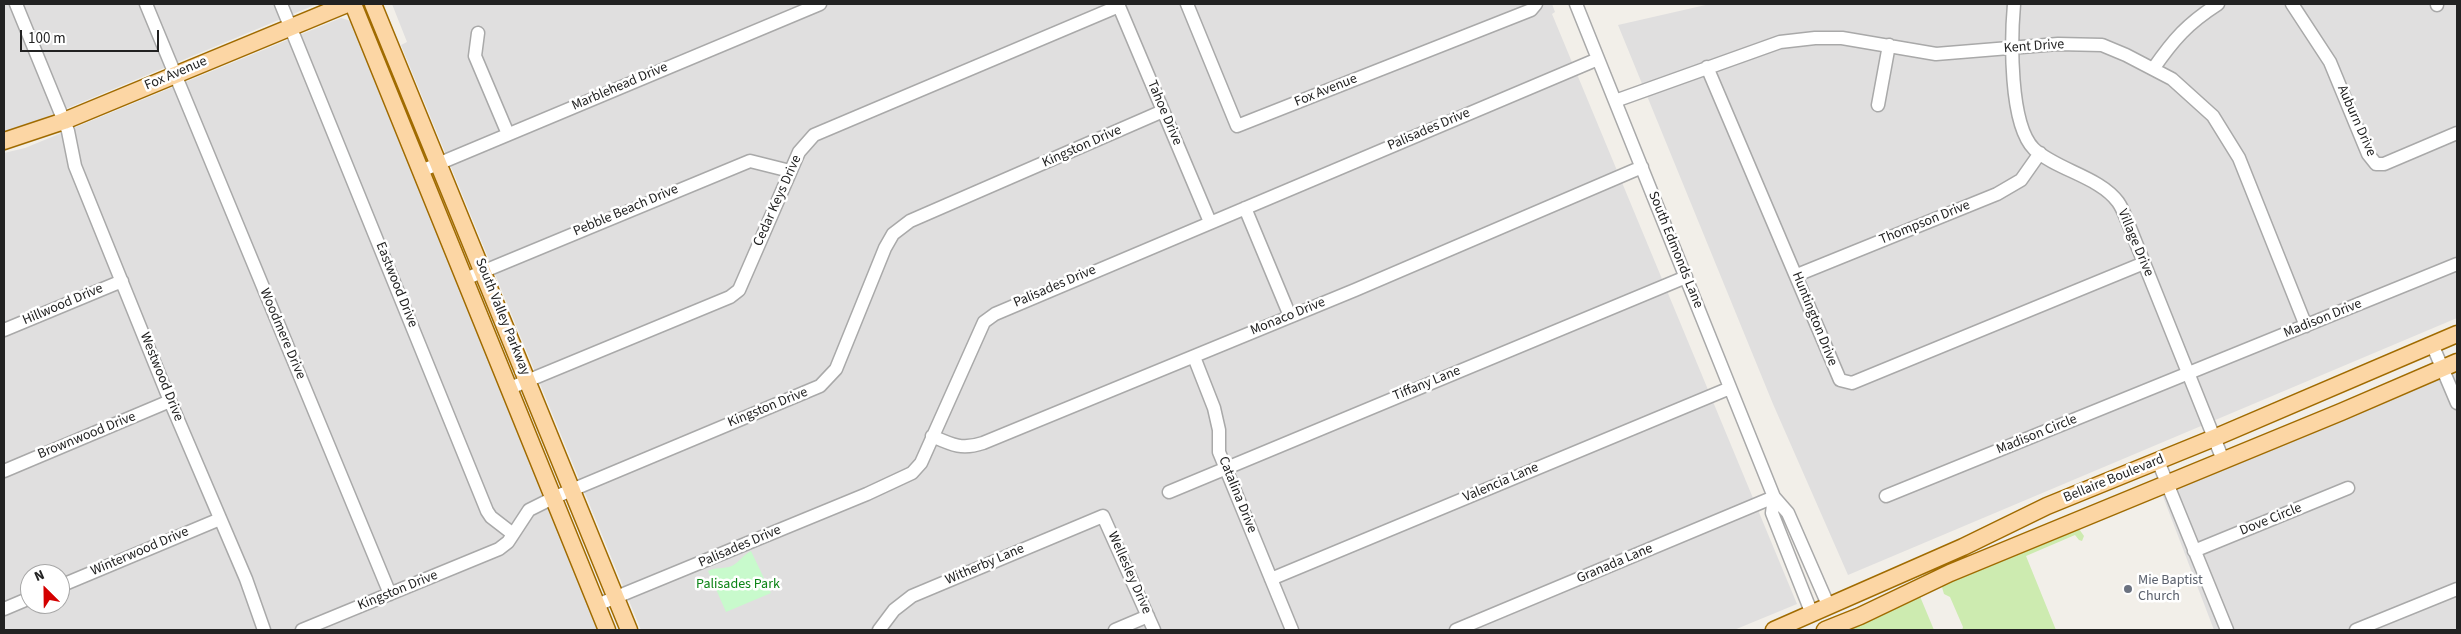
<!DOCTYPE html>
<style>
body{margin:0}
#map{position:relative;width:2461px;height:634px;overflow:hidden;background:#f2efe9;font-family:"Source Sans 3",sans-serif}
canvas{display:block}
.frame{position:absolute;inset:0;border:5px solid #222;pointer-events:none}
.north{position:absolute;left:20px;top:564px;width:50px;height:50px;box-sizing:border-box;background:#fff;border:1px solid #a7a7a7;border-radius:50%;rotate:337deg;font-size:14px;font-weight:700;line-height:20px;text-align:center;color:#222}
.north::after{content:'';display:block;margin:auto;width:18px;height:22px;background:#d40000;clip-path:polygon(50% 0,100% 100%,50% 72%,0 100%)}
.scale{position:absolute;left:20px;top:30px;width:139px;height:22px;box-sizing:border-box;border:2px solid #222;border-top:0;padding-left:6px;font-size:15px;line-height:18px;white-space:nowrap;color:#222;-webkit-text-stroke:4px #fff;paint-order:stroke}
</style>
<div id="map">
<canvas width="2461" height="634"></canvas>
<div class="frame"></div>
<div class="north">N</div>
<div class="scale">100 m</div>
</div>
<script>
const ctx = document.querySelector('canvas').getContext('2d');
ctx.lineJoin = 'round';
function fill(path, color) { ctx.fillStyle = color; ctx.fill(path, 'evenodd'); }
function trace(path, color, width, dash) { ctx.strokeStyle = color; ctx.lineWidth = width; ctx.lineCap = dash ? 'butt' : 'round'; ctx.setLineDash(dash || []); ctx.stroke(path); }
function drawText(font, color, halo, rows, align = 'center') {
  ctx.font = font + ' "Source Sans 3",sans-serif'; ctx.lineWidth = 5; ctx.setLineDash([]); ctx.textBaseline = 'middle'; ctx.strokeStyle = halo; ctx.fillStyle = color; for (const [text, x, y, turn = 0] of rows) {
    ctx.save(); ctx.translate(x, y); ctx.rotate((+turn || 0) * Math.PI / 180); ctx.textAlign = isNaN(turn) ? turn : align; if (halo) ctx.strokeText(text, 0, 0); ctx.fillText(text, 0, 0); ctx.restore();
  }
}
const residential = new Path2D(`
 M4,4H317L20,128L4,132Z
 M392,4H1552L1555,12L1552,14L1797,604L1734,630H641L401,45L407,42Z
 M1710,4H2457V318L1848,575L1773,404L1618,25Z
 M341,18L348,20L354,25L600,630H4V153L25,148ZM30,574H60V604H30Z
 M2457,370V630H2214L2162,494Z`);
const grass = new Path2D(`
 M2079,529L2084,536L2082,541L2079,540L2075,535L2026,556L2056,630H1962L1963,627L1950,597L1944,594L1941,584Z
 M1919,594L1934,630H1852V627Z`);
const park = new Path2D(`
 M751,551L771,593L726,612L708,571C717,566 728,570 735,564C742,559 742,556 751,551Z`);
const minor = new Path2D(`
 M16,4L68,131L75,166L170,401L246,579L264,630
 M146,4L390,594
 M281,4L487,511L491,517L513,534
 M1118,4L1210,222
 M1187,4L1237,126L1531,10L1536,4
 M1576,4L1774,497L1788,513L1829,607
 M2014,4C2011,38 2009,124 2034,149C2057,170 2100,177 2118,202C2123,209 2125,216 2128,223L2223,460
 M2292,4L2330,62L2368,154L2376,164H2384L2457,133
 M2437,5V4
 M478,33L475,56L508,134
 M1707,67L1840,380L1852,383L2144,263
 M2153,69C2174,39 2187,24 2218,4
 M1615,101L1780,42L1815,38H1842L1936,54L2058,44L2102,45L2126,55L2172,79L2213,116L2239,158L2306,326
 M1878,105L1889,45
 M421,171L820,4
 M1245,208L1290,316
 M1797,275L1997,194L2021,180L2040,153
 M465,279L750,161L790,171
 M4,330L122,281
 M2432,344L2457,403
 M1194,357L1214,408L1219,430V452L1292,630
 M510,388L730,297L739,290L799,152L814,135L1119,6
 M932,436C952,445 962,450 983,443L1355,290L1642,167
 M2158,461L2227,630
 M4,471L170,401
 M1169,492L1686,277
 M1886,496L2457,264
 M1774,497L1772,513L1812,614
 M2194,551L2348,488
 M1271,579L1730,388
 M60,586L220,519
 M597,605L867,494L912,473L921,463L984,322L995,314L1598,59
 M4,609L30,598
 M302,630L499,549L508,542L529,510L555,497L820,386L836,369L885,248L893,234L910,221L1163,111
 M879,630L894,610L912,596L1103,516L1154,630
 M1115,630L1148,616
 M1456,630L1774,497
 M2356,630L2457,589`);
const major = new Path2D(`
 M353,4L607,630
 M373,4L629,630
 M4,141L64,121L347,4
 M1774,630L1963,547L2047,506L2214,438L2457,334
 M1825,630L1860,616L1950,573L2341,412L2457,362`);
const markers = [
 [2128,589,5,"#6b7280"]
];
const streetNames = [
 ["Kent Drive",2034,47,-4],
 ["Fox Avenue",176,74,-23],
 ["Marblehead Drive",620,87,-23],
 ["Fox Avenue",1326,91,-22],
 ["Tahoe Drive",1164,113,67],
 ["Auburn Drive",2356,121,66],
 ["Palisades Drive",1429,130,-23],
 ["Kingston Drive",1082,147,-24],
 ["Cedar Keys Drive",778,201,-66],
 ["Pebble Beach Drive",626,211,-23],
 ["Thompson Drive",1925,223,-22],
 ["Village Drive",2135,243,67],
 ["South Edmonds Lane",1675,250,68],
 ["Eastwood Drive",396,285,68],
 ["Palisades Drive",1055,287,-23],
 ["Hillwood Drive",63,305,-23],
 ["South Valley Parkway",502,317,68],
 ["Monaco Drive",1288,317,-22],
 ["Huntington Drive",1814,319,68],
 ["Madison Drive",2323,319,-22],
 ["Woodmere Drive",282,334,67],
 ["Westwood Drive",161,377,68],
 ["Tiffany Lane",1427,384,-22],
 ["Kingston Drive",768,408,-22],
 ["Madison Circle",2037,435,-22],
 ["Brownwood Drive",87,436,-22],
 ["Bellaire Boulevard",2114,479,-22],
 ["Valencia Lane",1501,483,-23],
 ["Catalina Drive",1237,495,68],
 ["Dove Circle",2271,520,-22],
 ["Palisades Drive",740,547,-23],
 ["Winterwood Drive",140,552,-23],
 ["Granada Lane",1615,564,-23],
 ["Witherby Lane",985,565,-23],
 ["Wellesley Drive",1129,573,66],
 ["Kingston Drive",398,591,-22]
];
const worshipNames = [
 ["Mie Baptist",2138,581],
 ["Church",2138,597]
];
const parkNames = [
 ["Palisades Park",738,585]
];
fill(residential, '#e0dfdf');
fill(grass, '#cdebb0');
fill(park, '#c8facc');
trace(minor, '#a9a9a9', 15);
trace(major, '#a06b00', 19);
trace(minor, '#fff', 12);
trace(major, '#fcd6a4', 16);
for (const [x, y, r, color] of markers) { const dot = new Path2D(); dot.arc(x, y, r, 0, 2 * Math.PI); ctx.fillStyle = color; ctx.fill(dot); trace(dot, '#fff', 2); }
drawText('14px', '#222', '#fff', streetNames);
drawText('14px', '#5b616d', '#fff', worshipNames, 'left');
drawText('14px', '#0c8416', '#fff', parkNames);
</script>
